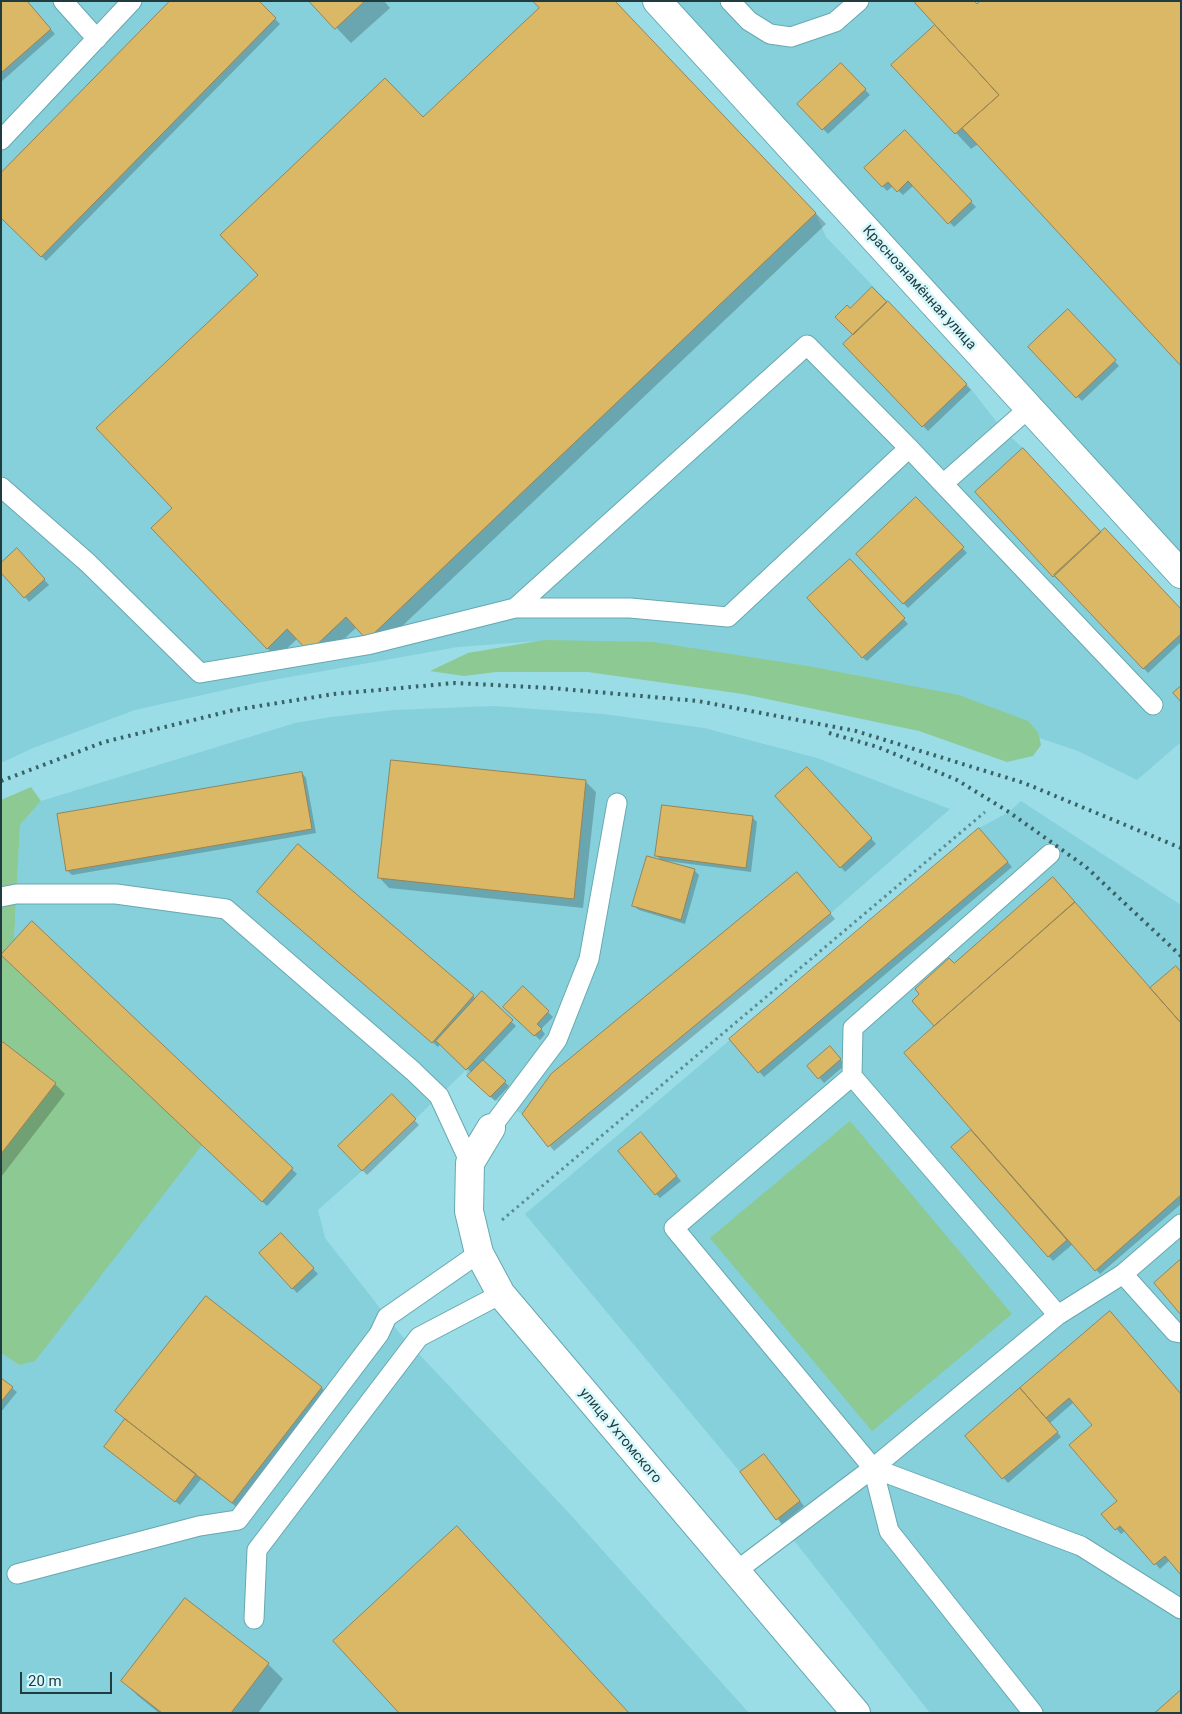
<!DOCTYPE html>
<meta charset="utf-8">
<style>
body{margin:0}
#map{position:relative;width:1182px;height:1714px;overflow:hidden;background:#9adde6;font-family:Roboto,sans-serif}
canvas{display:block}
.frame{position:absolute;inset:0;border:2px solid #203c3f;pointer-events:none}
.scale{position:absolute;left:20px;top:1672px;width:92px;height:22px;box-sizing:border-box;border:2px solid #203c3f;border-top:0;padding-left:6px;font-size:15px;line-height:18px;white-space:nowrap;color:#203c3f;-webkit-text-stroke:4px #d7f8fc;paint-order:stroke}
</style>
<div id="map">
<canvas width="1182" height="1714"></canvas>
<div class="frame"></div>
<div class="scale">20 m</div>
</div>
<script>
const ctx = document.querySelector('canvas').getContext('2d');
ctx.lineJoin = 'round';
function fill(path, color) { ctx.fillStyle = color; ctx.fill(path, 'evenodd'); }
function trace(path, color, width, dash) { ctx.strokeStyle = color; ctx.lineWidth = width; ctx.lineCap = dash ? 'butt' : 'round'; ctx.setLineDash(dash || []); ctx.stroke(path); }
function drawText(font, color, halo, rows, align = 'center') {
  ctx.font = font + ' Roboto,sans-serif'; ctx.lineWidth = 5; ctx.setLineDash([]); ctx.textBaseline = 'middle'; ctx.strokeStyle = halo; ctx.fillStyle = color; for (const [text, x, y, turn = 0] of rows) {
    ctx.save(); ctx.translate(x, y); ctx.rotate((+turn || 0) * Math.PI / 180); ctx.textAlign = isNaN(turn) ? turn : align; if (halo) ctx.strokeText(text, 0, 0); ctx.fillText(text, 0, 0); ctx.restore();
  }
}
const built = new Path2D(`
 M1,1H615L816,213L826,237L967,384L1003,430L1023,448L1100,531L1105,528L1181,609V742L1137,780L1078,751L850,674L552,640L458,647L256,683L135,710L33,748L1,763Z
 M657,1H1181V574Z
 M494,706L604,714L704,728L817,758L950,809L831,913L548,1147L522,1114L490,1097L467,1076L466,1070L362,1171L318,1210L325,1238L402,1336L569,1513L749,1713H1V1353L19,1365L1,954L14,940L20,825L41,801L295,723L331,717L394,710Z
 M1021,801L1181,905V1713H930L740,1472L525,1214L979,828L1009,812Z`);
const green = new Path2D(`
 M544,640L653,642L808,666L959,695L1028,721L1038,732L1041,745L1033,756L1007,762L919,731L743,694L588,672H496L464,676L430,671L468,653Z
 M31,787L41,801L20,825L14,940L1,954V800Z
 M1,955L202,1145L35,1361L19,1365L1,1353Z
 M850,1121L1012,1314L872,1431L710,1238Z`);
const shadow = new Path2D(`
 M1,1H26L55,34L1,82Z
 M257,1L280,24L46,261L1,216Z
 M311,1H384L390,8L351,43Z
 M614,1L826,224L378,649L357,627L320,661L298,638L277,658L267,648L174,508L423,119Z
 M1181,1L971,149L893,65L977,6Z
 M841,64L870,95L828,134L799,104Z
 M905,132L976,207L954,227L914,185L903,195L893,186L887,191L866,168Z
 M893,307L971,390L928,431L845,344L855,335L850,310Z
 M1068,311L1119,366L1082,401L1030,347Z
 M976,492L1181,611V642L1148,673L1060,579L1059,581L1054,576Z
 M916,499L967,553L908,608L857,554Z
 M22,555L49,585L29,602L25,597Z
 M855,565L908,624L867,661L862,657Z
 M392,761L586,782L596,792L583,908L389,888L379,877Z
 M302,773L306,778L316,833L72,875L67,870Z
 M812,773L876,844L845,872L841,867Z
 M752,817L757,822L751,872L667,861V863L695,871L699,875L685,924L639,910L634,906L663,862L657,856Z
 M984,834L1012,867L764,1077L731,1039Z
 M801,878L835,919L554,1151L524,1114Z
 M1057,883L1150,989L1181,973V1204L1100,1274L1073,1244L1053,1261L953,1147L973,1130L936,1026L913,1001L954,965Z
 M263,896L473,996L476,999L482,993L516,1026L483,1061L509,1086L495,1101L469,1076L472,1073L440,1044L438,1047Z
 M32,923L297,1174L267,1206L2,954Z
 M523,988L553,1017L541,1029L545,1034L540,1040L505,1007Z
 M1,1046L55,1084L65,1094L1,1177Z
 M835,1053L845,1065L824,1083L809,1066Z
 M392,1096L419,1125L367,1175L339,1146Z
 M645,1139L681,1181L660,1198L656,1194Z
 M281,1235L318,1274L297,1293L260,1253Z
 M1110,1313L1170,1560L1160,1569L1126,1530L1121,1534L1103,1514L1118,1501L1094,1425L1074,1402L1050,1423L1061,1437L1008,1483L967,1436Z
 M1,1379L17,1392L1,1412Z
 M322,1388L332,1398L243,1512L201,1479L180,1505L110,1451L126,1420L117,1411Z
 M768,1460L804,1506L782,1524L742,1473Z
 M186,1600L268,1664L283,1679L258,1713H159L138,1696L123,1681Z`);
const building = new Path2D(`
 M1,1H27L51,29L1,73Z
 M170,1H259L276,18L41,257L1,218V173Z
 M309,1H365L335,29Z
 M533,1H615L816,213L367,640L346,617L309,652L287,629L267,649L151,528L172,508L96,428L258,275L220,235L385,78L423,117L539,8Z
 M917,1H974L977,4L980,1H1181V366L962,128L999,95L915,3Z
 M935,25L999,95L955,134L891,65Z
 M841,63L866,89L822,130L797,104Z
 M905,130L972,201L948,224L908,181L897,192L888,182L882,187L864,168Z
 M872,287L887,302L853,335L835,317L847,305L850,308Z
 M888,301L967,384L922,427L843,344Z
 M1068,309L1116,360L1076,398L1028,347Z
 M1023,448L1101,532L1053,577L975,492Z
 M916,497L964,547L903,604L856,554Z
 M1105,528L1181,609V634L1143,669L1054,575Z
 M17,548L45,579L24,598L1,573V563Z
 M850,559L905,618L862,658L807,598Z
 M1181,686V702L1173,693Z
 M391,760L586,780L574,899L378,878Z
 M807,767L872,838L840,868L775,796Z
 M302,772L312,829L66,871L57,814Z
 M662,805L753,816L746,868L655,856Z
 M979,828L1008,862L758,1073L729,1039Z
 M298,844L474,995L432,1043L257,892Z
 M647,856L695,869L681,920L632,906Z
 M797,872L831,913L548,1147L522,1114L551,1074Z
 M1053,877L1075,902L934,1026L912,1001L919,994L915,989L949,958L954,963Z
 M1075,902L1181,1023V1195L1095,1271L904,1053Z
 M32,921L293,1168L262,1202L1,955Z
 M1176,966L1181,972V1023L1150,988Z
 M523,986L549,1011L537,1024L542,1029L534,1036L503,1007Z
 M482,991L513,1020L466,1070L436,1041Z
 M3,1042L56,1083L1,1154V1044Z
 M830,1046L841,1059L818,1079L807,1066Z
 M483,1060L506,1081L490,1097L467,1076Z
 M392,1094L416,1119L362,1171L338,1146Z
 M971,1130L1067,1240L1048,1257L951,1147Z
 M641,1132L677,1176L655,1195L618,1151Z
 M281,1233L314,1268L292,1289L259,1253Z
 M1181,1259V1315L1154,1283Z
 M206,1296L322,1387L232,1503L115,1411Z
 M1110,1311L1181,1394V1575L1165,1556L1154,1565L1120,1526L1115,1530L1101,1514L1117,1501L1069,1445L1092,1425L1069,1398L1046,1418L1020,1388Z
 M1,1378L13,1387L1,1402Z
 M1020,1388L1058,1432L1002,1479L965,1436Z
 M125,1419L196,1474L175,1502L104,1447Z
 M764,1454L800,1501L776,1520L740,1472Z
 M457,1526L629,1713H399L333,1641Z
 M185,1598L269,1663L231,1713H162L121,1681Z
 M1181,1690V1713H1155Z`);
const path = new Path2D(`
 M502,1220L985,812`);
const lane = new Path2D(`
 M63,1L97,39
 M730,1L749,21L770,34L791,37L835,22L859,1
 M1,140L132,1
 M943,484L1029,408
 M1,487L88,563L200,673L367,645L515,608L807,345L909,448L1153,705
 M515,608H630L728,617L909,448
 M1,897L16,894H116L226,909L413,1071L439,1096L470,1163
 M852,1076L674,1228L873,1468L1081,1546L1181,1609
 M491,1128L557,1040L589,959L617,803
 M1123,1274L1181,1224
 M1058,1315L1123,1274L1175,1332L1181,1333
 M873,1468L889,1531L1033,1713
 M735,1572L873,1468L1058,1315L852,1076L853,1028L1050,854
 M17,1574L199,1526L238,1520L379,1334L387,1317L479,1253
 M254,1619L257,1550L419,1337L501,1294`);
const street = new Path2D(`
 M657,1L1181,574
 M491,1128L470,1163L469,1211L479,1253L501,1294L856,1713`);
const rail = new Path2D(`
 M829,733L878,747L957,780L1009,812L1086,867L1181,956
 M1,781L104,742L234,710L334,694L455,683L551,688L698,701L856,731L1024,783L1181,848`);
const streetNames = [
 ["Краснознамённая улица",919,288,48],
 ["улица Ухтомского",620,1436,50]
];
fill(built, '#85d0db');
fill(green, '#8dc992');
fill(shadow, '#0003');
fill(building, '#dbb865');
trace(building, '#988456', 1);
trace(lane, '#67a8b1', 21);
trace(street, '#67a8b1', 30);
trace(path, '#5d8c92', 3, [2.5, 4]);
trace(lane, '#fff', 19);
trace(street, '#fff', 28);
trace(rail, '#3b6065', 4, [2.5, 5]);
drawText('14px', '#203c3f', '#d7f8fc', streetNames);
</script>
